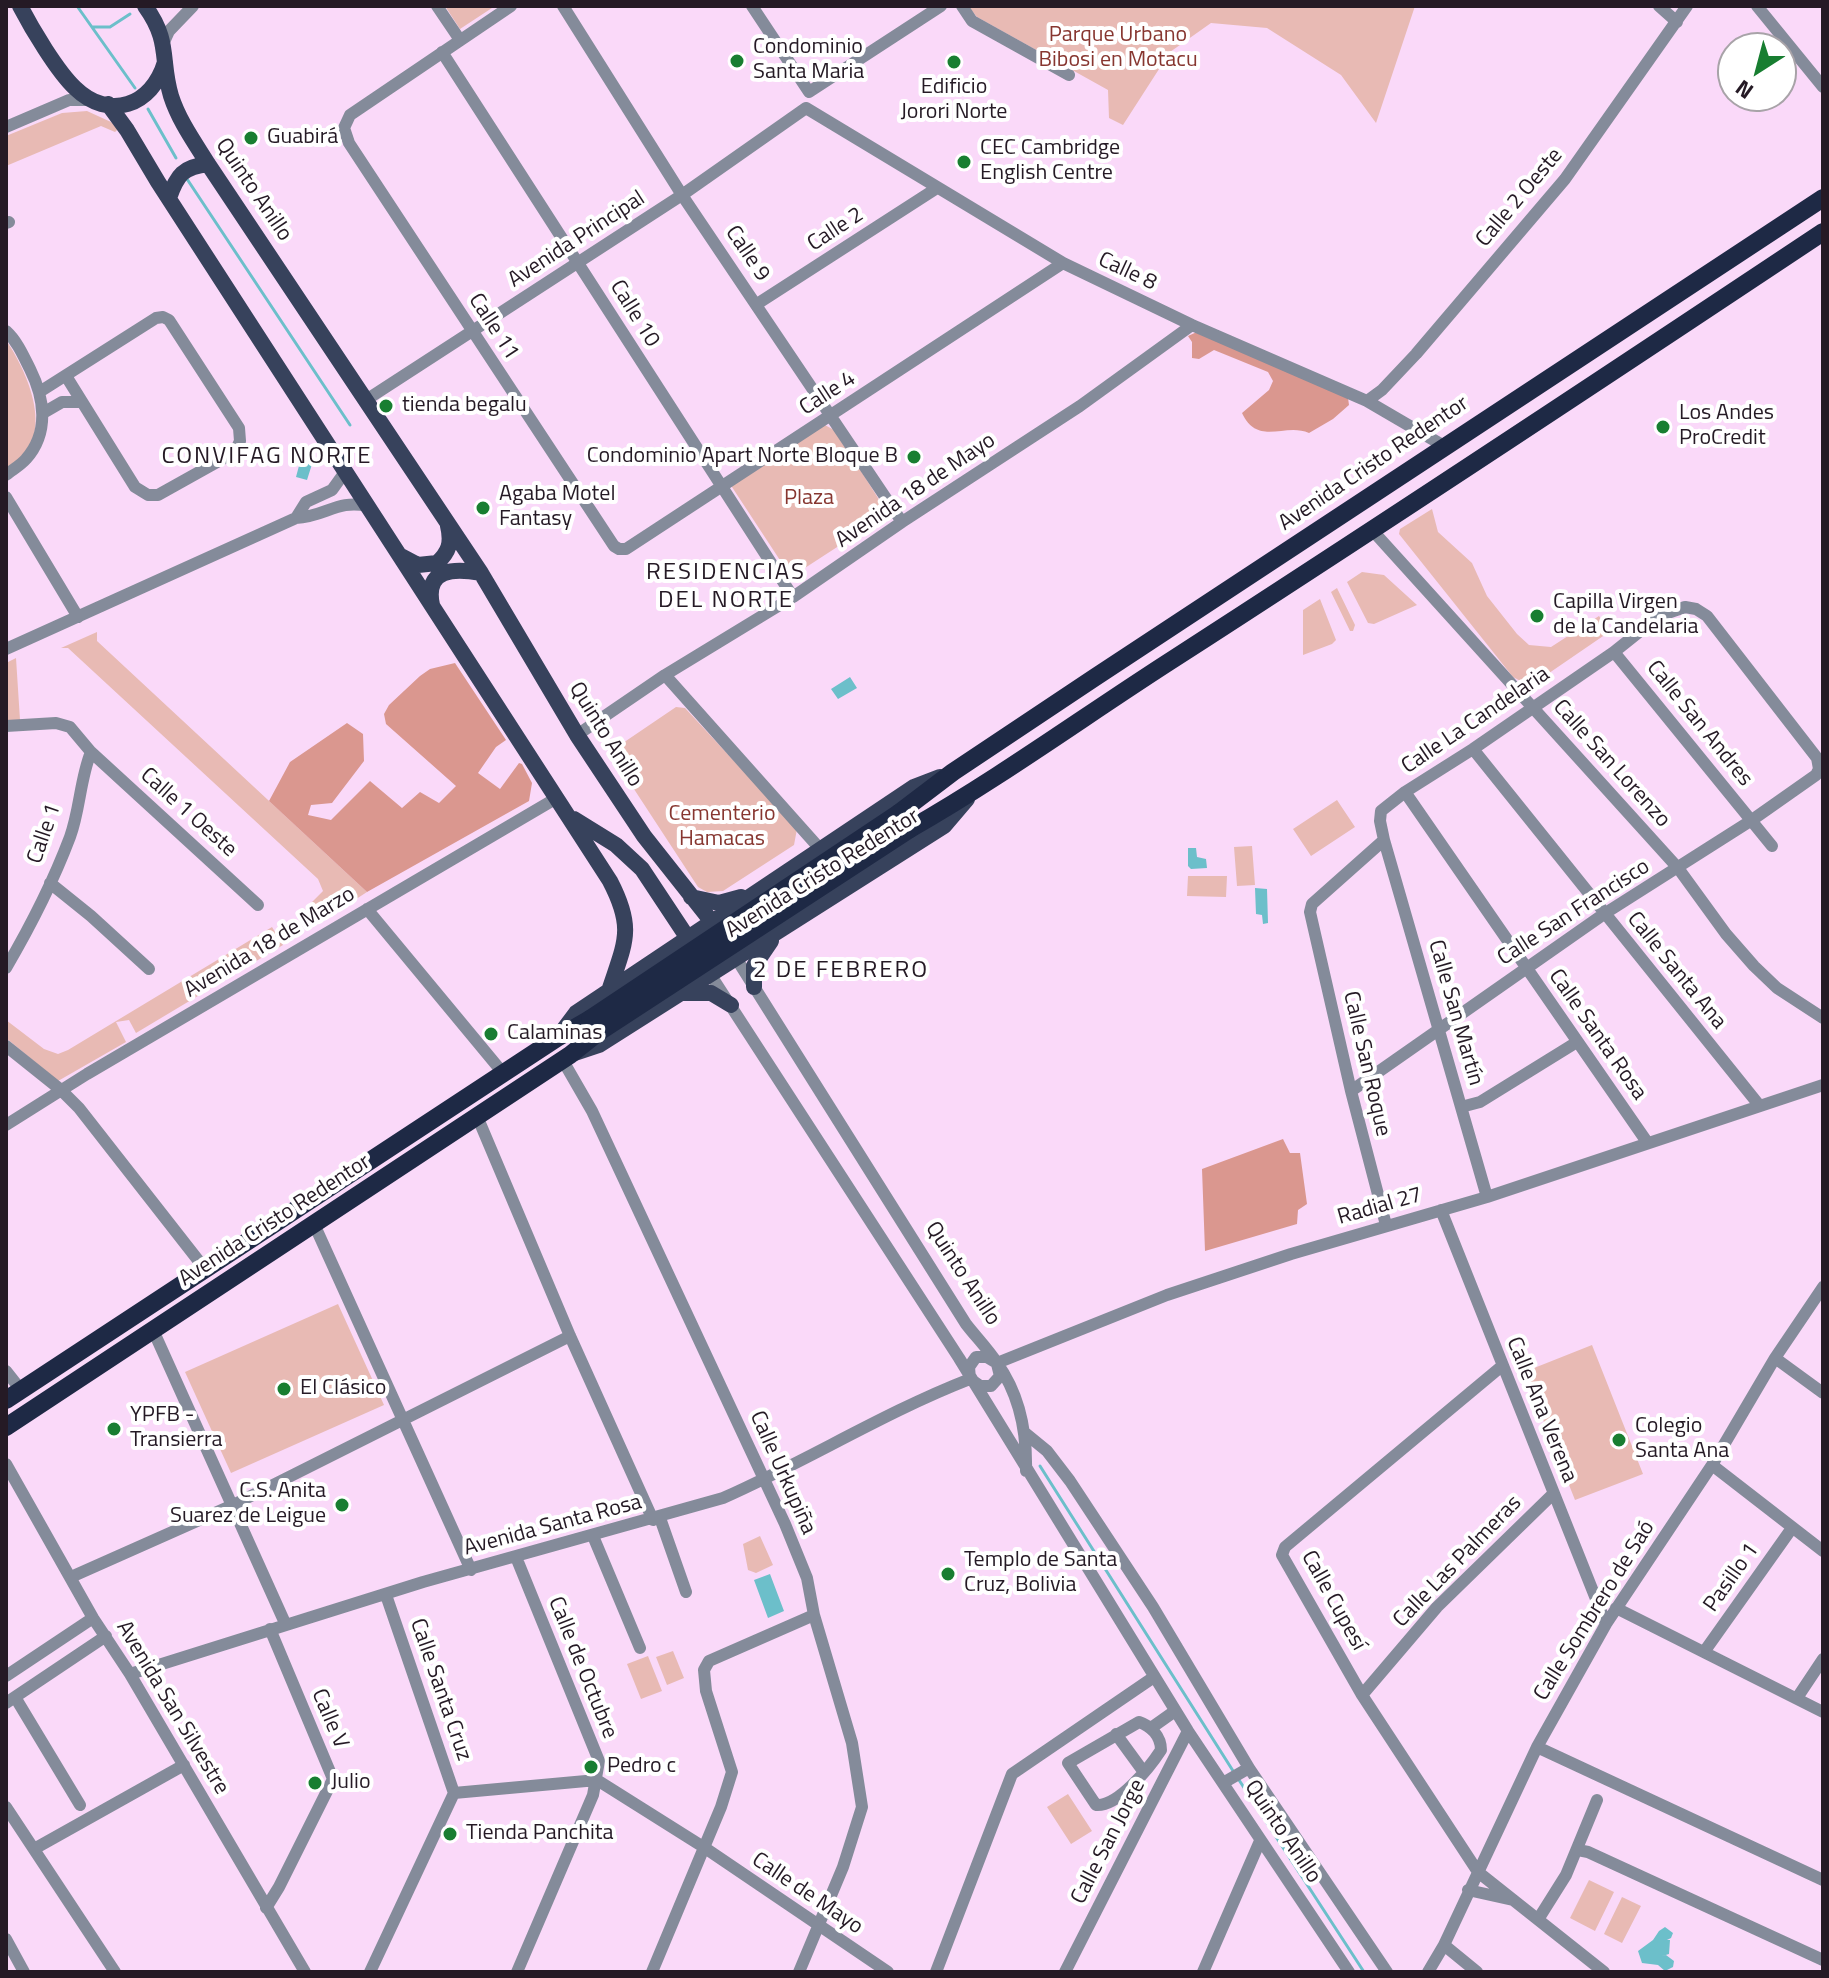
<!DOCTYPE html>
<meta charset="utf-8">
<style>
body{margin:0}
#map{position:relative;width:1829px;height:1978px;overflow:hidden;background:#fad9f9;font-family:"Titillium Web",sans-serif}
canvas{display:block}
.frame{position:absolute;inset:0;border:8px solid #251a25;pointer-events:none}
.north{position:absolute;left:1717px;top:32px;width:80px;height:80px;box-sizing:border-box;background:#fff;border:2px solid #a8a3a8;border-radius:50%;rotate:216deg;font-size:22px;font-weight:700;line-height:32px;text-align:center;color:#251a25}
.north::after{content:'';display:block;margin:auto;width:28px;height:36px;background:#187e31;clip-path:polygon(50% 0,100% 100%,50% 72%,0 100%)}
</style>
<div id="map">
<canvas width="1829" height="1978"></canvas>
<div class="frame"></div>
<div class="north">N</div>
</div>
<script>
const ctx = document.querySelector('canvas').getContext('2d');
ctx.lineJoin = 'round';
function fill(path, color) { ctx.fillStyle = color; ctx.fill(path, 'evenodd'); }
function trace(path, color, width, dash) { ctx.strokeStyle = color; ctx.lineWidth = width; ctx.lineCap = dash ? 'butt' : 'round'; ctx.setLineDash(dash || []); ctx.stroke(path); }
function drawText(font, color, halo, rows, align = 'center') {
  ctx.font = font + ' "Titillium Web",sans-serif'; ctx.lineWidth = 8; ctx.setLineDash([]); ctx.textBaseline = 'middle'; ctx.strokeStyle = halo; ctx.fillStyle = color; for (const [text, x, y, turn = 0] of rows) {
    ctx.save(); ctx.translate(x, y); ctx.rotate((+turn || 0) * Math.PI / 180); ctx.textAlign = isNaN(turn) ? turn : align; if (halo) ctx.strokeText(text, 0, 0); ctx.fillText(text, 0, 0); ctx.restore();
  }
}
const green = new Path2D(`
 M445,6H495L460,29Z
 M968,6H1415L1376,123L1341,75L1267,28L1211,23L1170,52L1123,125L1109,118L1108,90L977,17Z
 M87,111L111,122L118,129L115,132L101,126L6,166V136L62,113Z
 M6,340C26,370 52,426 22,458C18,462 11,465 6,469Z
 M823,424L836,431L888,514L791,577L730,484Z
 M1432,509L1438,532L1472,563L1487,596L1517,634L1529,645L1551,647L1599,616L1609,632L1536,682L1528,685L1513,677L1399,534L1400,529Z
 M1362,572L1384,575L1417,605L1374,624L1368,623L1347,582Z
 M1337,588L1355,625L1353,631H1350L1331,592Z
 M1320,599L1336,640L1332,644L1303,655V610Z
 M97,632V641L367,892L327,918L311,903L323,891L318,879L68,648H61Z
 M16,658L20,720H6V663Z
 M676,707L685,708L797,829L794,845L723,891L707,892L698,887L615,760L613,754L617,747Z
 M1337,800L1355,827L1311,856L1293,829Z
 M1252,846L1255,885L1237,886L1234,847Z
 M1188,876H1227L1226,897L1187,896Z
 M272,927L283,945L136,1033L129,1020L116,1022L126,1042L58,1081L6,1038V1020L44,1049L58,1054L68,1050Z
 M338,1304L384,1405L231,1473L185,1372Z
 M1592,1345L1643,1474L1575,1500L1524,1372Z
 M760,1536L773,1565L756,1573L748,1570L743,1544Z
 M673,1651L684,1678L667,1685L656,1657Z
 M648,1656L662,1691L641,1699L627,1664Z
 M1068,1794L1092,1831L1071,1844L1047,1807Z
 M1589,1880L1614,1892L1595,1931L1570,1918Z
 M1622,1897L1641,1906L1622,1943L1604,1934Z`);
const forest = new Path2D(`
 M1199,331L1348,398L1349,405L1333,419L1309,433C1285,422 1258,447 1242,413L1269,390L1273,381L1268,372L1214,350L1199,359L1192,358V342L1188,336Z
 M455,663L506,740L496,747L478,773L500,789L519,763L522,764L532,783L529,801L367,892L269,801L290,762L347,723L363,734L364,761L332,803L311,805L308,815L331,820L370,781L402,808L420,792L439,803L456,786L386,724L384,714L389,705L420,676L430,669Z
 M1283,1139L1290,1153H1300L1307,1204L1298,1210L1297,1224L1205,1251L1202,1169Z`);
const water = new Path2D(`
 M298,448L308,451L306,459L313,461L307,480L296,477L300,462L295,460Z
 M850,677L857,688L838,699L831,689Z
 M1188,848H1196L1197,857L1206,859L1207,868L1191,869L1188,866Z
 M1255,888L1267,889L1268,923L1263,924L1262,915L1256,914Z
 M770,1574L784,1611L768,1618L754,1580Z
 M1665,1927L1673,1933L1671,1938L1667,1940H1670L1669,1954L1659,1957L1666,1955L1674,1961L1673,1967L1665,1971L1658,1965L1642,1963L1638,1951L1653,1940L1659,1931Z`);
const stream = new Path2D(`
 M77,6L135,88
 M93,27H110L130,14
 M148,109L176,158
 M187,179L350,425
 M1040,1466L1235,1774
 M1239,1780L1364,1972`);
const minor = new Path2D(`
 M437,6L460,40
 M511,6L350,115L344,128L349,143L614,546L619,549H626L1063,263
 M563,6L682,195L902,522
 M752,6L809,92
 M962,6L972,21L1069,75
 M1659,6L1677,22
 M1757,6L1823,87
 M164,42L169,31L193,6
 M442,52L793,597
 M809,92L941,6
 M806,108L1063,263L1192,325L1367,401L1444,446
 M6,127L69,100H90
 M6,223L9,222
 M757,304L937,188
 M6,331C17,341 23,355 30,369C44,397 50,432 26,459C21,465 12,470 6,475
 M41,391L156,318L163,317L169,320L239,428L240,441L235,452L158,495H148L135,487L66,376
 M366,400L682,195L806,108
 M1367,401L1382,390L1416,354L1565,179L1687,6
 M43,413L62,402H82
 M6,497L78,617
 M296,518L306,502L332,490L345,472
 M1373,531L1678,868L1726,934L1754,966L1777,988L1823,1018
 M6,649L296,518C325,517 338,499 367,506
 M1614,652L1772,846
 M665,675L821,850
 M6,726L56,723L70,727L91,752L258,905
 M577,735L665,675L793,597L902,522L1080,406L1192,325
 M1473,749L1759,1105
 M1405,792L1647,1142
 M1384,840L1487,1197
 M50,883L91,916L149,969
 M367,909L503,1073
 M736,958L966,1324C976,1337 988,1349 997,1363C1020,1395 1027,1432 1026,1471
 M6,968C30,927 53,882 70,837C80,810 80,779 91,752
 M710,974L959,1358L1188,1731L1349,1972
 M6,1046L61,1090L79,1108L205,1269
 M562,1059L592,1111L785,1524L807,1578L814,1615L852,1743L862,1807L843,1867L799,1972
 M1351,1091L1604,914L1752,820L1816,775L1819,769L1817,758L1707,616L1696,609L1685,607L1659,616L1614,652L1473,749L1405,792L1381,811L1380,821L1384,840L1312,904L1310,912L1351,1091L1386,1225
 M1461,1107L1480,1102L1577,1042
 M477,1116L570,1336L653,1520
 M6,1125L87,1074L555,799
 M1441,1210L1606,1624
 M314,1224L471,1570
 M153,1330L285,1623
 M1775,1358L1823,1393
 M1502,1366L1285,1547L1282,1555L1362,1695L1478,1872L1604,1972
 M6,1371L21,1390
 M970,1379L969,1367L976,1357H987L997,1363L1167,1295L1291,1254L1487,1197L1823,1085
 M973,1381L980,1386H991L1000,1376L997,1364
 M1025,1433L1047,1451L1070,1481L1153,1607L1249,1768L1387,1972
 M6,1464L93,1618L130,1674L305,1972
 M1712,1465L1823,1551
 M660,1518L686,1592
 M593,1536L640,1648
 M516,1557L599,1761L593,1795L517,1972
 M71,1577L233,1505L570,1336
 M1616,1608L1823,1712
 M1704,1652L1792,1528
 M130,1674L423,1582L723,1498C807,1461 885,1412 970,1379
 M6,1676L93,1618
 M1362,1695L1437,1607L1553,1494
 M15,1697L80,1805
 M1797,1698L1823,1659
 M6,1703L106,1636
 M1139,1722C1151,1726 1161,1736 1161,1750C1150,1767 1118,1807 1096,1805L1068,1763Z
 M1151,1728L1175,1711
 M1116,1734L1143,1771
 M1537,1747L1823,1880
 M1223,1783L1249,1768
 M454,1793L597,1780L705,1848L888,1972
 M6,1807L115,1972
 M34,1849L184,1765
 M1578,1850L1588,1852L1823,1960
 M1468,1890L1513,1900
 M266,1908L279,1887L333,1779L270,1629
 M1539,1918L1566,1875L1597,1800
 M6,1939L24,1972
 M1444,1945L1477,1972
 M370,1972L454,1793L386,1595
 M652,1972L721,1807L732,1772L706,1691L704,1670L709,1661L814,1615
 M936,1972L1012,1774L1154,1677
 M1065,1972L1188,1731
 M1203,1972L1260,1841
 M1428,1972L1444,1945L1537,1747L1606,1624L1712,1465L1775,1358L1823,1287`);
const major = new Path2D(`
 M20,6C32,29 57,71 75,88C109,121 152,106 165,62
 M145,6C171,42 160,59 171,96C179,121 195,143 208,164L481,573L577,735L644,836L712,922L736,958
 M108,104L127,130L158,182L610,881C635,929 625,942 609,991
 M169,198C177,175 183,167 208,164
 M401,556L418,565L437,563C449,552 452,543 448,526
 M432,605C424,568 455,568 481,573
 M574,819L616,845L642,869L693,946
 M691,897L719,903L741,897
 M754,987V966L771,941
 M683,993H711L731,1005
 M558,1037L576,1013L914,787L940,777
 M575,1053L599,1045L944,826L967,799`);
const highway = new Path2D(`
 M899,813L953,772L1094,678L1823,198
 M910,829C1001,777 1086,715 1175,658C1392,518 1608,375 1823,232
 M6,1400L557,1038L590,1019
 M6,1427L570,1055L599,1032`);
const highwayBridge = new Path2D(`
 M590,1019L899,813
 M599,1032L910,829`);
const markers = [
 [737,61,8,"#187e31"],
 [954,62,8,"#187e31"],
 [251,138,8,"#187e31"],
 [964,162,8,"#187e31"],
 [386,406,8,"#187e31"],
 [1663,427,8,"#187e31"],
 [914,457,8,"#187e31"],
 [483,508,8,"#187e31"],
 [1537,616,8,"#187e31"],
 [491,1034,8,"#187e31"],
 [284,1389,8,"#187e31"],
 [114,1429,8,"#187e31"],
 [1619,1440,8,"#187e31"],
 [342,1505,8,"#187e31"],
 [948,1574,8,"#187e31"],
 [591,1767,8,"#187e31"],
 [315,1783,8,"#187e31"],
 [450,1834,8,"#187e31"]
];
const parkNames = [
 ["Parque Urbano",1118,36],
 ["Bibosi en Motacu",1118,61],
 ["Plaza",809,499],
 ["Cementerio",722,815],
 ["Hamacas",722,840]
];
const poiNames = [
 ["Condominio",753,48],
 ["Santa Maria",753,73],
 ["Edificio",954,88,"center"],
 ["Jorori Norte",954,113,"center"],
 ["Guabirá",267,138],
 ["CEC Cambridge",980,149],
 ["English Centre",980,174],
 ["tienda begalu",402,406],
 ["Los Andes",1679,414],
 ["ProCredit",1679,439],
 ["Condominio Apart Norte Bloque B",898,457,"right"],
 ["Agaba Motel",499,495],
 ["Fantasy",499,520],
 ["Capilla Virgen",1553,603],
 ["de la Candelaria",1553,628],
 ["Calaminas",507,1034],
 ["El Clásico",300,1389],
 ["YPFB -",130,1416],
 ["Transierra",130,1441],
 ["Colegio",1635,1427],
 ["Santa Ana",1635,1452],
 ["C.S. Anita",326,1492,"right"],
 ["Suarez de Leigue",326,1517,"right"],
 ["Templo de Santa",964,1561],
 ["Cruz, Bolivia",964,1586],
 ["Pedro c",607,1767],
 ["Julio",331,1783],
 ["Tienda Panchita",466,1834]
];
const streetNames = [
 ["Quinto Anillo",253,190,56],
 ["Calle 2 Oeste",1520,198,-50],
 ["Calle 2",836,230,-33],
 ["Avenida Principal",577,240,-33],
 ["Calle 9",747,254,56],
 ["Calle 8",1127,272,25],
 ["Calle 10",634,314,58],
 ["Calle 11",493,327,57],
 ["Calle 4",828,394,-33],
 ["Avenida Cristo Redentor",1374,464,-34],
 ["Avenida 18 de Mayo",916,491,-34],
 ["Calle La Candelaria",1476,721,-34],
 ["Calle San Andres",1699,724,51],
 ["Quinto Anillo",605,735,58],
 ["Calle San Lorenzo",1611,764,48],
 ["Calle 1 Oeste",188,813,42],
 ["Calle 1",45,834,-71],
 ["Avenida Cristo Redentor",823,874,-32],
 ["Calle San Francisco",1574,913,-33],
 ["Avenida 18 de Marzo",270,943,-31],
 ["Calle Santa Ana",1676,971,51],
 ["Calle San Martín",1455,1013,74],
 ["Calle Santa Rosa",1597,1035,55],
 ["Calle San Roque",1366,1064,77],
 ["Radial 27",1380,1207,-16],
 ["Avenida Cristo Redentor",275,1221,-33],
 ["Quinto Anillo",962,1274,57],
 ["Calle Ana Verena",1541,1410,68],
 ["Calle Urkupiña",782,1473,66],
 ["Avenida Santa Rosa",553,1526,-15],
 ["Calle Las Palmeras",1458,1562,-46],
 ["Pasillo 1",1732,1578,-55],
 ["Calle Cupesí",1333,1601,61],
 ["Calle Sombrero de Saó",1595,1611,-58],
 ["Calle de Octubre",582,1668,68],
 ["Calle Santa Cruz",440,1690,71],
 ["Avenida San Silvestre",172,1708,59],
 ["Calle V",329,1719,67],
 ["Quinto Anillo",1282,1832,56],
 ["Calle San Jorge",1109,1842,-63],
 ["Calle de Mayo",807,1894,34]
];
const neighbourhoodNames = [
 ["CONVIFAG NORTE",267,457],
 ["RESIDENCIAS",726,573],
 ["DEL NORTE",726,601],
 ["2 DE FEBRERO",841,971]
];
fill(green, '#e8bab4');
fill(forest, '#da978f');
fill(water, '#6cbfca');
trace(stream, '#6cbfca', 3);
trace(minor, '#848b9a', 12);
trace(major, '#37425c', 16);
trace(highway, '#1e2945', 18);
trace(highwayBridge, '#1e2945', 18);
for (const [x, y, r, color] of markers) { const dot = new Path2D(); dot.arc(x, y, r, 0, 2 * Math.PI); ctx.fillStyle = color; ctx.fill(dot); trace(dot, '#fff', 3); }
drawText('22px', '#873630', '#fff', parkNames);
drawText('22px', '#251a25', '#fff', poiNames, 'left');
drawText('22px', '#251a25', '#fff', streetNames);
ctx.letterSpacing = '2px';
drawText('24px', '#251a25', '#fff', neighbourhoodNames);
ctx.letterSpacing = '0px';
</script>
